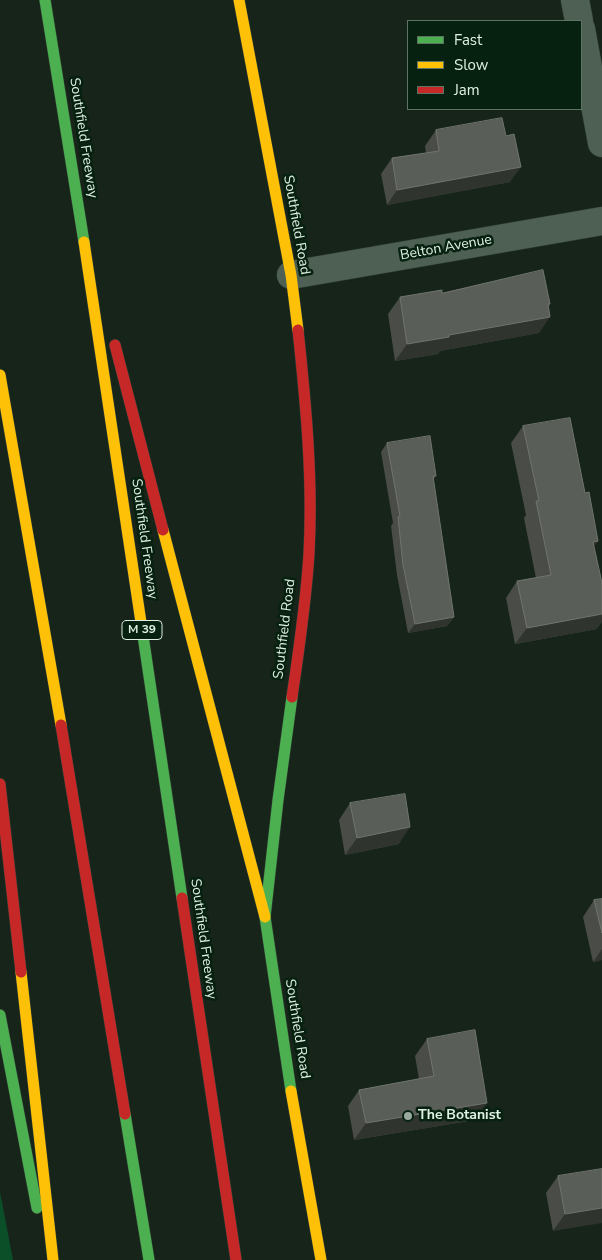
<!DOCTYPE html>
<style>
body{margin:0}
#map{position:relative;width:602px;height:1260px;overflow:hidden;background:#16241a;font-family:"Nunito Sans",sans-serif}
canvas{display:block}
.legend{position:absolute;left:407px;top:20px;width:175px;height:90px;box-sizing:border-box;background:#06210f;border:1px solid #5d7464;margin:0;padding:6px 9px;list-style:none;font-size:15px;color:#e0f0e3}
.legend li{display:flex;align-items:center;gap:10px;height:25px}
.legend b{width:25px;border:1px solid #5d7464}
</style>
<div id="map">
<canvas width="602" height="1260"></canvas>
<ul class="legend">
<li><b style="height:6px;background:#4caf50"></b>Fast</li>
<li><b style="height:6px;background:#ffc107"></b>Slow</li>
<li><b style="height:6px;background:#c62828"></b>Jam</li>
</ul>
</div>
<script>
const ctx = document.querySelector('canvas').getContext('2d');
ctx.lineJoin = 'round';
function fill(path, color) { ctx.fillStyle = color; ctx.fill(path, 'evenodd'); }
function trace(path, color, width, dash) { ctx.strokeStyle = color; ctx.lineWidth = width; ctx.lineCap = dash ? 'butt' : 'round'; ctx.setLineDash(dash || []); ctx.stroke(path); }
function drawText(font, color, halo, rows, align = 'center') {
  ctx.font = font + ' "Nunito Sans",sans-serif'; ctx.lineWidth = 5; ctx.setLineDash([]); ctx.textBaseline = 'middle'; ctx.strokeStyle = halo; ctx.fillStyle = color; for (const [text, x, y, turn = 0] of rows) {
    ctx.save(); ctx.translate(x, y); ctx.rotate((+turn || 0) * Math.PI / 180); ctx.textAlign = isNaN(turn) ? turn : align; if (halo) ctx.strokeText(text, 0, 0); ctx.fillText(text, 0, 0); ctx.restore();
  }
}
const green = new Path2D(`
 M0,1192L13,1260H0Z`);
const street = new Path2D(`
 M575,0L579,21
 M581,29L602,143
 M291,275L602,221`);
const fast = new Path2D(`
 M45,0L84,242
 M142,629L182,898
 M0,1015L37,1208
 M291,1091L265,917L278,800L292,697
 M125,1114L149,1260`);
const slow = new Path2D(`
 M239,0L291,275L298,330
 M84,242L142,629
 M0,375L61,725
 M163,530L265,917
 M21,972L53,1260
 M291,1091L321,1260`);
const jam = new Path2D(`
 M115,345L163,530
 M292,697C299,650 306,602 309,554C313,479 306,405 298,330
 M61,725L125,1114
 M0,784L21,972
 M182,898L236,1260`);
const wall = new Path2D(`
 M436,130L510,182L387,205L381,174L392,158L426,153L425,146Z
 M442,293L550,304L539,333L440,351L438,354L395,361L388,314L400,297Z
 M523,426L585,493L598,541L594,546L597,629L515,644L506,598L517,581L536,578L524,518L526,515L511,443Z
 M387,443L436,476L433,480L454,617L447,626L408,633L397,575L391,526L393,523L381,452Z
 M350,803L399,844L345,855L339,820Z
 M602,899V960L593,962L583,917L594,900Z
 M427,1039L487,1103L475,1120L354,1140L348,1106L359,1090L419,1079L415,1056Z
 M602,1169L553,1231L546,1193L558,1176Z`);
const shadedWall = new Path2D(`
 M521,167L510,182L387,205L397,190Z
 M550,304L539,319L550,317L539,333L440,351L438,354L395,361L407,344L449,335Z
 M598,541L586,558L593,542Z
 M602,614V622L597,629L515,644L527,628Z
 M454,617L447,626L408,633L415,624Z
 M410,827L399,844L345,855L357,838Z
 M602,949V960L593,962Z
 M487,1103L475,1120L354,1140L366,1123Z
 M602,1208V1223L553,1231L565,1214Z`);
const building = new Path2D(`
 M502,118L506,136L514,134L521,167L397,190L392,158L439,151L436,130Z
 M543,270L550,304H548L550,317L449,335V337L407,344L400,297L442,290V293Z
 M570,418L585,493L589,492L598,541L593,542L602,583V614L527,628L517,581L551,575L536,501H539L523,426Z
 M430,436L436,476H433L454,617L415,624L403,565L398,517L400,516L387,443Z
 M405,794L410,827L357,838L350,803Z
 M602,899V933L594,900Z
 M475,1030L487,1103L366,1123L359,1090L434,1076L427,1039Z
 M602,1169V1208L565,1214L558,1176Z`);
const markers = [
 [408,1116,5,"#99a99d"]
];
const shields = [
 [142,630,40]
];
const shieldNames = [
 ["M 39",142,630]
];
const streetNames = [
 ["Southfield Freeway",83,138,81],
 ["Southfield Road",296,225,80],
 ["Belton Avenue",446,248,-10],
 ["Southfield Freeway",144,539,82],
 ["Southfield Road",285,629,-83],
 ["Southfield Freeway",203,939,82],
 ["Southfield Road",297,1029,81]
];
const poiNames = [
 ["The Botanist",418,1116]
];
fill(green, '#0b4f29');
trace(street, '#334037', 29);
trace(fast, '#334037', 12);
trace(slow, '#334037', 12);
trace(jam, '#334037', 12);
trace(street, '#4d6053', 28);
trace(fast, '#4caf50', 11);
trace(slow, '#ffc107', 11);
trace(jam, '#c62828', 11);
fill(wall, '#4a4c47');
fill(shadedWall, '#2f352e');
fill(building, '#5a5e58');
trace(building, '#6f756d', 1);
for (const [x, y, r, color] of markers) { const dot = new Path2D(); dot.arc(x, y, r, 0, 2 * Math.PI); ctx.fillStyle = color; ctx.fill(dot); trace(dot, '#06210f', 2); }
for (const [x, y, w] of shields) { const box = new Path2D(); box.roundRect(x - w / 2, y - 9.5, w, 19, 4); ctx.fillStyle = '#06210f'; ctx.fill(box); trace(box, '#e0f0e3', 1); }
drawText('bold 12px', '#e0f0e3', null, shieldNames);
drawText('14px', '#e0f0e3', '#06210f', streetNames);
drawText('bold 14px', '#e0f0e3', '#06210f', poiNames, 'left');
</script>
